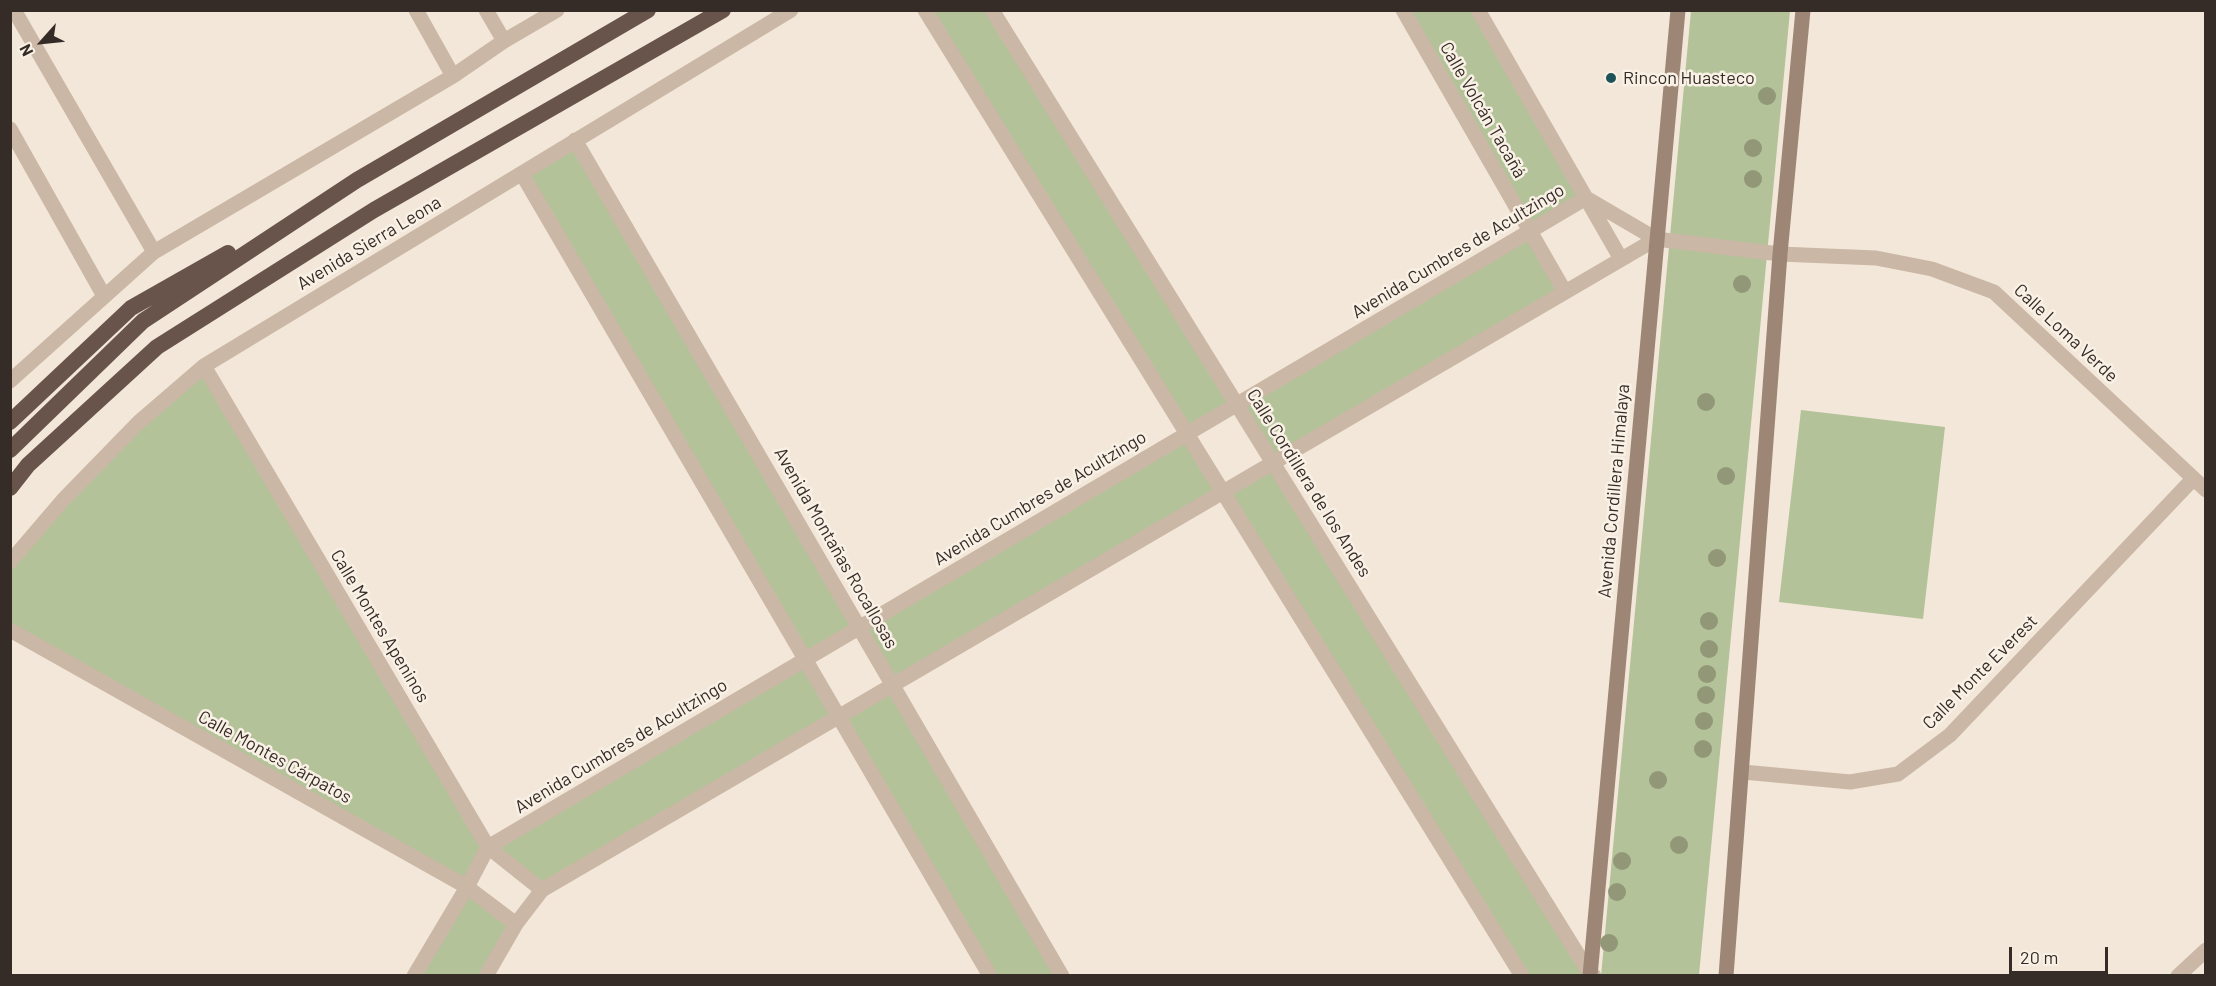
<!DOCTYPE html>
<meta charset="utf-8">
<style>
body{margin:0}
#map{position:relative;width:2216px;height:986px;overflow:hidden;background:#f2e7d9;font-family:Barlow,sans-serif}
canvas{display:block}
.frame{position:absolute;inset:0;border:12px solid #362c27;pointer-events:none}
.north{position:absolute;left:12px;top:12px;width:60px;height:60px;-webkit-text-stroke:4px #faf1e6;paint-order:stroke;rotate:243deg;font-size:16px;font-weight:700;line-height:24px;text-align:center;color:#362c27}
.north::after{content:'';display:block;margin:auto;width:21px;height:27px;background:#362c27;clip-path:polygon(50% 0,100% 100%,50% 72%,0 100%)}
.scale{position:absolute;left:2009px;top:947px;width:99px;height:27px;box-sizing:border-box;border:3px solid #362c27;border-top:0;padding-left:8px;font-size:18px;line-height:21px;white-space:nowrap;color:#362c27;-webkit-text-stroke:4px #faf1e6;paint-order:stroke}
</style>
<div id="map">
<canvas width="2216" height="986"></canvas>
<div class="frame"></div>
<div class="north">N</div>
<div class="scale">20 m</div>
</div>
<script>
const ctx = document.querySelector('canvas').getContext('2d');
ctx.lineJoin = 'round';
function fill(path, color) { ctx.fillStyle = color; ctx.fill(path, 'evenodd'); }
function trace(path, color, width, dash) { ctx.strokeStyle = color; ctx.lineWidth = width; ctx.lineCap = dash ? 'butt' : 'round'; ctx.setLineDash(dash || []); ctx.stroke(path); }
function drawText(font, color, halo, rows, align = 'center') {
  ctx.font = font + ' Barlow,sans-serif'; ctx.lineWidth = 5; ctx.setLineDash([]); ctx.textBaseline = 'middle'; ctx.strokeStyle = halo; ctx.fillStyle = color; for (const [text, x, y, turn = 0] of rows) {
    ctx.save(); ctx.translate(x, y); ctx.rotate((+turn || 0) * Math.PI / 180); ctx.textAlign = isNaN(turn) ? turn : align; if (halo) ctx.strokeText(text, 0, 0); ctx.fillText(text, 0, 0); ctx.restore();
  }
}
const green = new Path2D(`
 M925,11H992L1237,404L1529,231L1403,11H1478L1586,198L1530,231L1565,292L1273,463L1590,975H1522L1223,492L893,684L1061,975H990L839,716L542,890L488,848L467,887L516,924L486,975H414L467,887L11,630V562L204,366L488,847L805,660L522,174L575,140L860,627L1186,434ZM1237,404L1273,463L1223,492L1187,434ZM860,628L893,685L839,716L806,660Z
 M1691,11H1790L1699,975L1601,976Z
 M1801,410L1945,427L1923,619L1779,602Z`);
const minor = new Path2D(`
 M14,10L154,252
 M416,10L453,76
 M486,10L504,41
 M925,10L1522,976
 M992,10L1590,974L1594,976
 M1403,10L1565,292
 M1478,10L1621,259
 M10,129L104,296
 M575,140L1062,976
 M522,174L990,976
 M204,366L488,847L542,890
 M10,381L154,252L453,76L504,41L557,10
 M10,562L63,500L139,422L204,366L791,10
 M10,630L467,887L516,924
 M1743,772L1850,782L1898,774L1950,735L2193,479
 M414,976L467,887L488,847L1586,198L1656,239L1780,254L1876,258L1932,269L1994,292L2206,490
 M486,976L516,924L542,890L1656,239
 M2178,976L2206,950`);
const secondary = new Path2D(`
 M1590,976L1678,10
 M1726,976L1780,254L1803,10`);
const trunk = new Path2D(`
 M10,422L131,308L228,253
 M10,450L143,321L357,180L648,10
 M10,488L28,465L157,347L374,210L723,10`);
const trees = [
 [1767,96],
 [1753,148],
 [1753,179],
 [1742,284],
 [1706,402],
 [1726,476],
 [1717,558],
 [1709,621],
 [1709,649],
 [1707,674],
 [1706,695],
 [1704,721],
 [1703,749],
 [1658,780],
 [1679,845],
 [1622,861],
 [1617,892],
 [1609,943]
];
const markers = [
 [1611,78,6,"#1b5359"]
];
const poiNames = [
 ["Rincon Huasteco",1623,78]
];
const streetNames = [
 ["Calle Volcán Tacañá",1483,110,60],
 ["Avenida Sierra Leona",369,243,-31],
 ["Avenida Cumbres de Acultzingo",1458,251,-31],
 ["Calle Loma Verde",2066,333,43],
 ["Calle Cordillera de los Andes",1309,483,58],
 ["Avenida Cordillera Himalaya",1614,491,-85],
 ["Avenida Cumbres de Acultzingo",1040,498,-31],
 ["Avenida Montañas Rocallosas",836,548,60],
 ["Calle Montes Apeninos",380,626,59],
 ["Calle Monte Everest",1980,672,-45],
 ["Avenida Cumbres de Acultzingo",621,746,-31],
 ["Calle Montes Cárpatos",275,757,29]
];
fill(green, '#b3c299');
trace(minor, '#cbb7a5', 15);
trace(secondary, '#9e8676', 15);
trace(trunk, '#68544a', 16);
ctx.fillStyle = '#929778';
for (const [x, y] of trees) { ctx.beginPath(); ctx.arc(x, y, 9, 0, 2 * Math.PI); ctx.fill(); }
for (const [x, y, r, color] of markers) { const dot = new Path2D(); dot.arc(x, y, r, 0, 2 * Math.PI); ctx.fillStyle = color; ctx.fill(dot); trace(dot, '#faf1e6', 2); }
drawText('18px', '#362c27', '#faf1e6', poiNames, 'left');
drawText('18px', '#362c27', '#faf1e6', streetNames);
</script>
